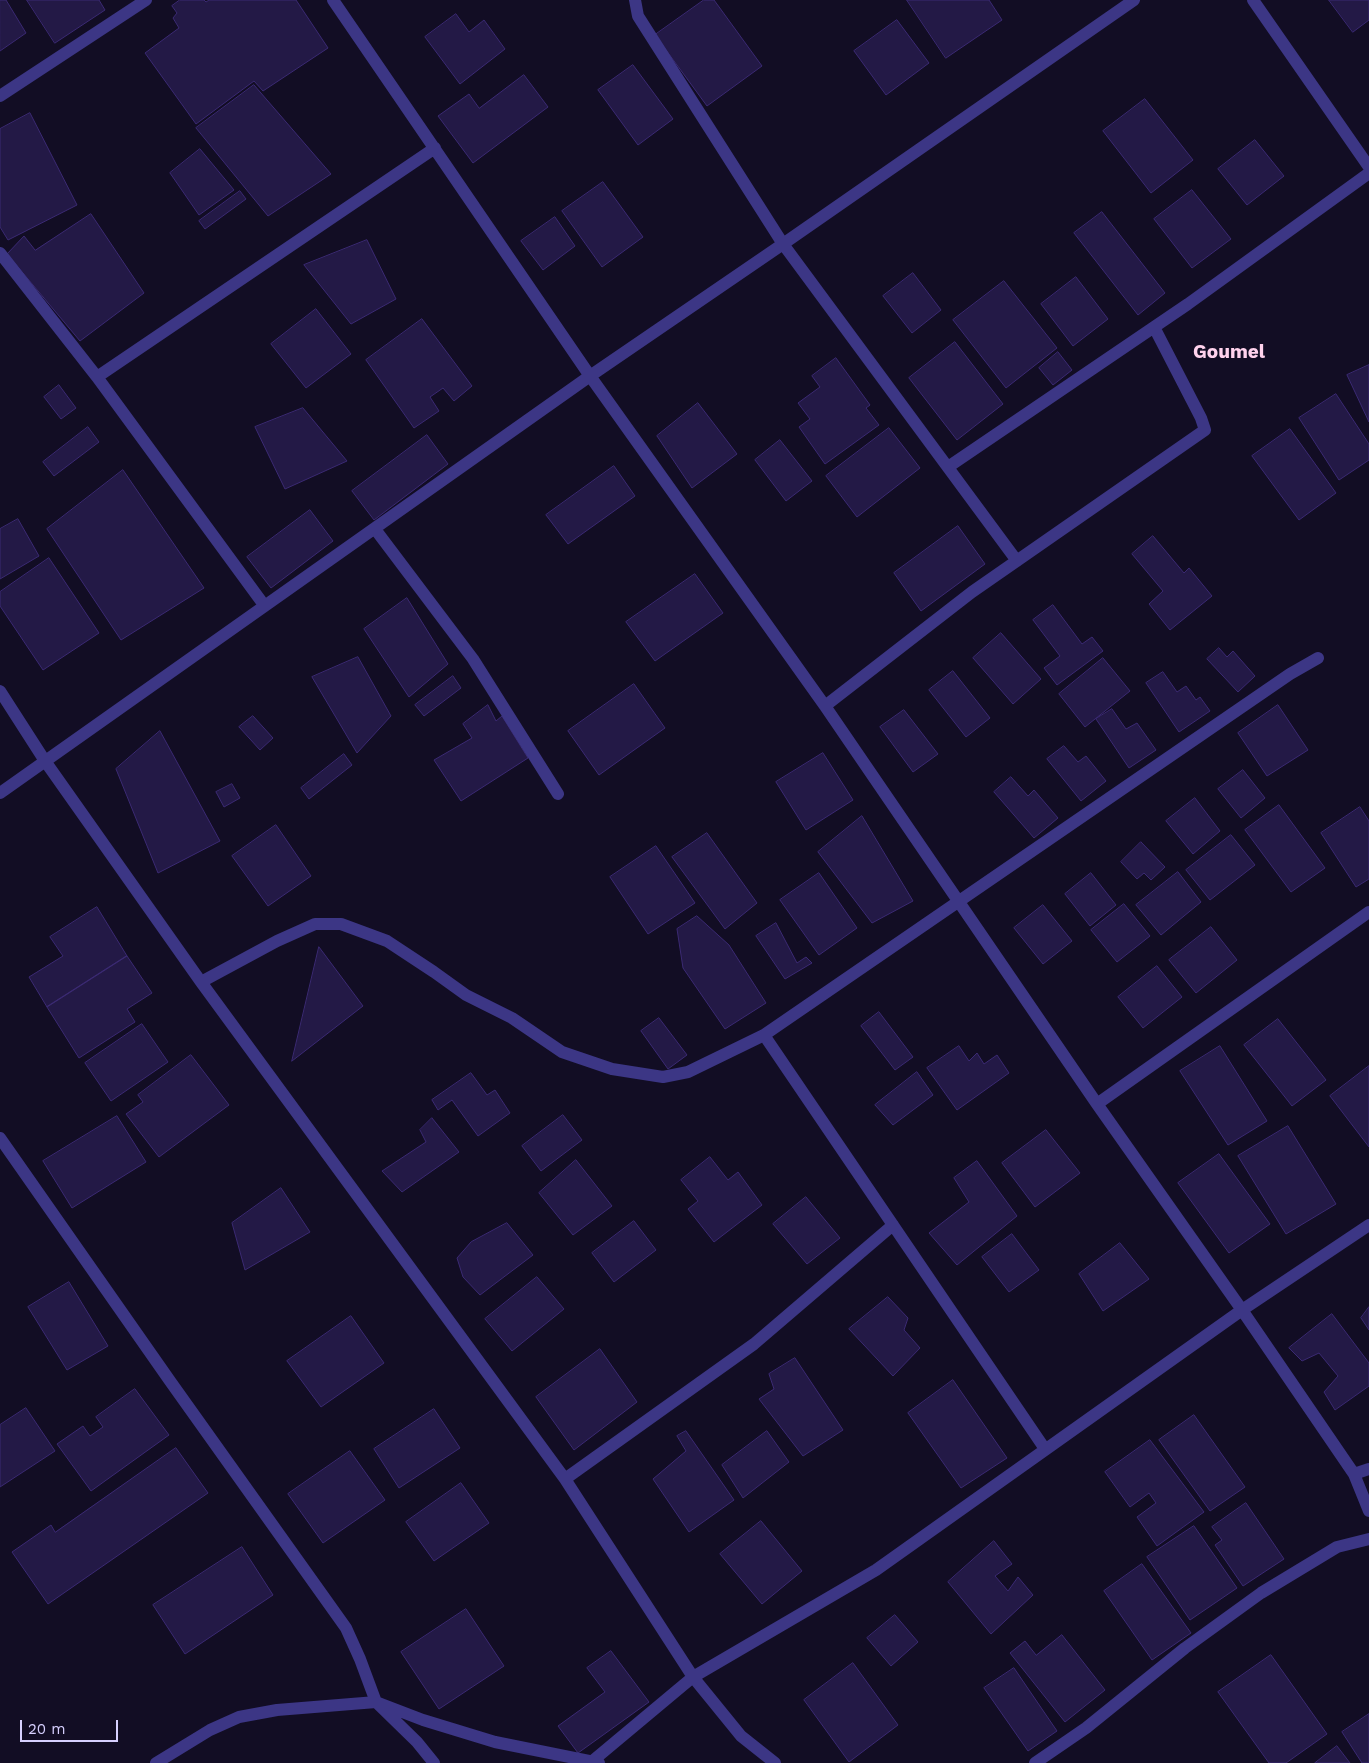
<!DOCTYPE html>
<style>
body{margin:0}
#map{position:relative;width:1369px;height:1763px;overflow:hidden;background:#120d24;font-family:"Work Sans",sans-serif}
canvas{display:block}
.scale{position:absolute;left:20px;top:1720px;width:98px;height:22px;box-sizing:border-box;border:2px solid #d7d0ff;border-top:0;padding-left:6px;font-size:15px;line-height:18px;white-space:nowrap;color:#d7d0ff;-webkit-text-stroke:4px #120d24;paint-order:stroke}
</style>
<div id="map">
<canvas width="1369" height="1763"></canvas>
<div class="scale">20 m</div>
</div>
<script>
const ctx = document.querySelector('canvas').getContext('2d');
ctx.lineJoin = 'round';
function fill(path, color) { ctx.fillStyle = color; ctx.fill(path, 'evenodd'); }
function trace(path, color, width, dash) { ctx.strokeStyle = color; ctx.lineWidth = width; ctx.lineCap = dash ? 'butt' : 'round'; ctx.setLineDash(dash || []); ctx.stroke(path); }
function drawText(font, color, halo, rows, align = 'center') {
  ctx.font = font + ' "Work Sans",sans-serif'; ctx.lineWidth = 4; ctx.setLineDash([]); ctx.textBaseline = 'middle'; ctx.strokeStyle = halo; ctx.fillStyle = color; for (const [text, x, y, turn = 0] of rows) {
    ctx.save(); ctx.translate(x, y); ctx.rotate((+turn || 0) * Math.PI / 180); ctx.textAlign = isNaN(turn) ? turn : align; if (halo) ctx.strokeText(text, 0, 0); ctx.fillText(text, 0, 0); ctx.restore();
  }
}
const building = new Path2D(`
 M0,0H6L26,33L0,51Z
 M27,0H99L105,10L55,43Z
 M180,0H204L206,2L209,0H296L328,48L263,91L254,81L196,124L145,53L179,28L173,18L177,13L172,6Z
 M704,0H714L762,66L707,106L655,35Z
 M907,0H989L1002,20L946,58Z
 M1329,0H1369V20L1353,32Z
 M456,14L469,32L484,20L505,49L460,84L425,37Z
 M897,20L929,63L886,95L854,51Z
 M633,65L673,119L638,145L598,90Z
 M524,75L548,107L473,163L438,116L469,94L479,108Z
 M254,85L331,174L268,216L196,128Z
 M1145,99L1193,160L1151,193L1103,131Z
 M30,113L77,205L8,240L0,227V129Z
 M1255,140L1284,176L1247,205L1218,169Z
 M200,149L234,190L199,215L170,173Z
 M603,182L643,237L602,267L562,211Z
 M1192,190L1231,239L1192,268L1154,219Z
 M240,191L246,199L205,229L199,221Z
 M1102,212L1165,293L1138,315L1074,233Z
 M91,214L144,293L80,341L7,254L24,236L35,250Z
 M555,217L575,246L543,270L521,241Z
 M367,240L396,299L351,324L304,265Z
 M913,273L941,310L912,333L883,296Z
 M1076,277L1108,319L1073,346L1041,304Z
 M1004,281L1057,348L1006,388L953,320Z
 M316,309L351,354L306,388L271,344Z
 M422,319L472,386L454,401L443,388L430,397L439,411L414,428L366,360Z
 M955,342L1003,404L957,440L909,378Z
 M1058,352L1072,370L1053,385L1039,368Z
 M836,358L870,405L866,408L879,425L825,464L799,427L810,419L798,403L820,387L812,376Z
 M1369,365V422L1347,375Z
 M59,385L76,408L61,419L44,397Z
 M1336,394L1369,444V460L1339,480L1299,418Z
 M698,403L737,454L692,488L657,436Z
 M303,408L347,461L285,489L255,427Z
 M88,427L99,442L54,476L43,462Z
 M889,428L920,468L857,517L826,476Z
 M1290,429L1336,493L1299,520L1252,456Z
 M427,435L448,464L374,520L352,491Z
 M780,440L812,481L786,501L755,460Z
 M614,466L635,496L568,544L546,515Z
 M123,470L204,588L121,640L47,529Z
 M310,510L333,541L271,588L247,557Z
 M18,519L39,556L0,579V529Z
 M958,526L985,564L921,611L894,573Z
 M1153,536L1184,573L1189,568L1212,596L1170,630L1149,604L1163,591L1132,554Z
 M49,558L99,633L43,670L0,606V592Z
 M695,574L723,613L655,661L626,622Z
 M407,598L448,664L409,697L364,629Z
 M1053,605L1082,644L1092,637L1103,651L1057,685L1044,668L1060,656L1033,620Z
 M1001,633L1041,679L1013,704L973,658Z
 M1219,648L1227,657L1233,651L1255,676L1238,692L1207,659Z
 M358,657L391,716L357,753L312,677Z
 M1103,658L1130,691L1085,727L1059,694Z
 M953,671L990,718L966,737L929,690Z
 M1163,672L1177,692L1186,686L1196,700L1200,697L1210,711L1179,732L1146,683Z
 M453,676L461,688L424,716L415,705Z
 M634,684L665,728L599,775L568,731Z
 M488,705L496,721L502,716L528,758L461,801L434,760L472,738L463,724Z
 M1278,705L1308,750L1267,776L1238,733Z
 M1112,709L1126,729L1137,723L1156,750L1129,768L1096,719Z
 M904,710L938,754L913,772L880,727Z
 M253,716L273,738L260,750L239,727Z
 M160,731L220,841L158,873L116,769Z
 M1064,746L1078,762L1086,756L1106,781L1081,801L1047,759Z
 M823,753L853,800L806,830L776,782Z
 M344,754L352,765L309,799L301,788Z
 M1243,770L1265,798L1241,818L1218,789Z
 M1011,777L1028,796L1034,790L1058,818L1034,838L994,792Z
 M232,784L240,798L224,807L216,792Z
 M1195,798L1220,831L1193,854L1166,821Z
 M1279,805L1325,868L1291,892L1245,830Z
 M1360,807L1369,821V879L1356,887L1321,833Z
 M862,816L913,901L872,923L818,852Z
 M276,825L311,876L268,906L232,856Z
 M707,833L757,903L725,929L672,857Z
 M1231,835L1255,865L1210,900L1186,870Z
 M1141,842L1165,867L1151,880L1144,873L1137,879L1121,862Z
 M656,846L695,903L648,934L610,877Z
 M1178,872L1201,902L1161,935L1136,905Z
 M819,873L857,928L819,955L780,900Z
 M1091,873L1116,905L1090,926L1065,894Z
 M1124,904L1150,936L1117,962L1091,930Z
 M1043,905L1072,941L1043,964L1014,928Z
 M97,907L127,956L47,1007L29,977L63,956L50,937Z
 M697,916L729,945L766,1003L725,1029L683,968L677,929Z
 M776,923L797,963L806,957L812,963L785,979L756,936Z
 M1211,927L1237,960L1196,993L1169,960Z
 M319,947L363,1006L292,1061Z
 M127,956L152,993L127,1009L135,1022L79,1058L47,1007Z
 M1157,966L1182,997L1143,1028L1118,997Z
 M879,1012L913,1057L895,1070L861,1026Z
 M659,1018L687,1055L668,1069L641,1031Z
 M1278,1019L1326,1080L1292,1106L1244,1045Z
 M142,1024L168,1062L111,1101L85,1063Z
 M959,1046L969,1061L977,1053L984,1064L997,1055L1009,1073L957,1110L927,1068Z
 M1220,1046L1267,1121L1228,1145L1180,1071Z
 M191,1055L229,1105L159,1157L126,1114L143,1102L138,1095Z
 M1369,1066V1147L1330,1096Z
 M917,1072L933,1095L893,1125L875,1105Z
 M471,1073L487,1095L495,1090L510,1113L478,1136L452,1100L438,1110L432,1100Z
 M563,1115L582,1140L541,1171L522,1146Z
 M117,1116L146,1162L72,1208L43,1161Z
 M432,1118L459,1152L402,1192L382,1171L426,1142L420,1130Z
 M1288,1126L1336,1204L1286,1234L1238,1156Z
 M1046,1130L1080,1173L1035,1207L1002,1163Z
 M1219,1154L1270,1224L1229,1253L1178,1183Z
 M710,1157L728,1180L738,1172L762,1205L714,1242L688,1209L698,1201L681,1180Z
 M576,1160L612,1206L573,1235L539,1193Z
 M977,1161L1017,1216L957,1265L929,1233L969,1202L954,1178Z
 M281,1188L310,1232L245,1270L232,1223Z
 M806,1197L840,1238L807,1264L773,1224Z
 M634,1221L656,1250L614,1282L592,1253Z
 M507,1223L533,1255L480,1295L463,1277L457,1258L471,1242Z
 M1012,1234L1039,1270L1009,1292L982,1257Z
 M1120,1243L1149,1279L1103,1311L1079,1274Z
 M537,1277L564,1309L512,1351L485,1319Z
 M69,1282L108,1346L67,1370L28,1307Z
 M888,1297L908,1318L904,1330L920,1348L893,1376L849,1329Z
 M1369,1307V1330L1361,1318Z
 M1332,1314L1369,1363V1386L1335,1410L1324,1392L1338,1376L1319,1353L1302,1361L1289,1348Z
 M351,1316L384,1363L321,1407L287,1361Z
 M600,1349L637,1402L574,1450L536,1397Z
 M795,1358L843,1430L803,1456L759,1399L774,1389L769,1374Z
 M953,1380L1007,1458L961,1488L908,1413Z
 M135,1389L169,1435L91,1491L57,1444L83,1426L90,1436L103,1427L96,1417Z
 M26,1408L55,1451L0,1487V1425Z
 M434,1409L460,1448L399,1488L374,1449Z
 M1194,1415L1245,1487L1210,1511L1159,1440Z
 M686,1431L734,1500L689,1532L653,1479L686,1451L677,1436Z
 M767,1431L789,1462L743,1498L722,1465Z
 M1150,1440L1204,1512L1157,1546L1137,1517L1156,1503L1149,1493L1130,1507L1105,1472Z
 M176,1448L208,1493L48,1604L12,1552L51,1525L55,1532Z
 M350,1451L385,1500L323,1543L288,1494Z
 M461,1483L489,1523L434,1561L406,1522Z
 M1246,1503L1284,1559L1243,1586L1215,1545L1222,1540L1212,1527Z
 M761,1521L802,1571L762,1604L720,1554Z
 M1194,1526L1237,1588L1190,1620L1147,1557Z
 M994,1541L1012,1564L995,1576L1008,1591L1018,1577L1033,1595L991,1634L948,1582Z
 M242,1547L273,1595L185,1654L153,1605Z
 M1142,1564L1191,1633L1152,1660L1104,1591Z
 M466,1609L504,1666L439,1709L401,1652Z
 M895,1615L918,1642L891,1666L867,1638Z
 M1062,1635L1105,1690L1065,1722L1010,1653L1025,1641L1036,1655Z
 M611,1651L649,1702L578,1753L558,1726L605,1692L587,1668Z
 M1271,1655L1327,1734L1286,1763H1269L1218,1692Z
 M853,1663L898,1725L849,1762L804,1700Z
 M1014,1668L1057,1731L1028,1751L984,1688Z
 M1369,1714V1763H1362L1342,1732Z
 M1337,1746L1350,1763H1315Z`);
const minor = new Path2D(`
 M333,0L590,376L825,706L1097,1104L1242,1310L1354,1474L1369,1511
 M635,0L638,16L783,244L1017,561
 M1253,0L1369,167
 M0,96L146,0
 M0,253L97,377L264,605
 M97,377L435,148
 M948,467L1188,304L1369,173
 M375,529L473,659L558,794
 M0,691L45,761L201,982L565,1479L693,1677L741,1736L775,1763
 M825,706L972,592L1205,430L1201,418L1154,327
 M0,793L590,376L783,244L1134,0
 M201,982L277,941L315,924H341L387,941L434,972L466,995L512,1018L562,1052L612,1069L663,1077L688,1072L764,1035L1290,674L1318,658
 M764,1035L1045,1449
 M1097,1104L1369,912
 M0,1138L170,1381L346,1628L360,1659L376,1702L417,1742L434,1763
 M1354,1474L1369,1469
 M565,1479L754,1344L893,1225
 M156,1763L210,1730L239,1717L277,1710L376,1702L423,1720L495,1742L599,1763
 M590,1763L693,1677L876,1570L1242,1310L1369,1225
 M1035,1763L1086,1728L1185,1648L1261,1593L1337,1547L1369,1539`);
const neighbourhoodNames = [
 ["Goumel",1229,352]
];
fill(building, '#231946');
trace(building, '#3b2a73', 1);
trace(minor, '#3c3685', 12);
drawText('bold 19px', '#ffd2ed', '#120d24', neighbourhoodNames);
</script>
